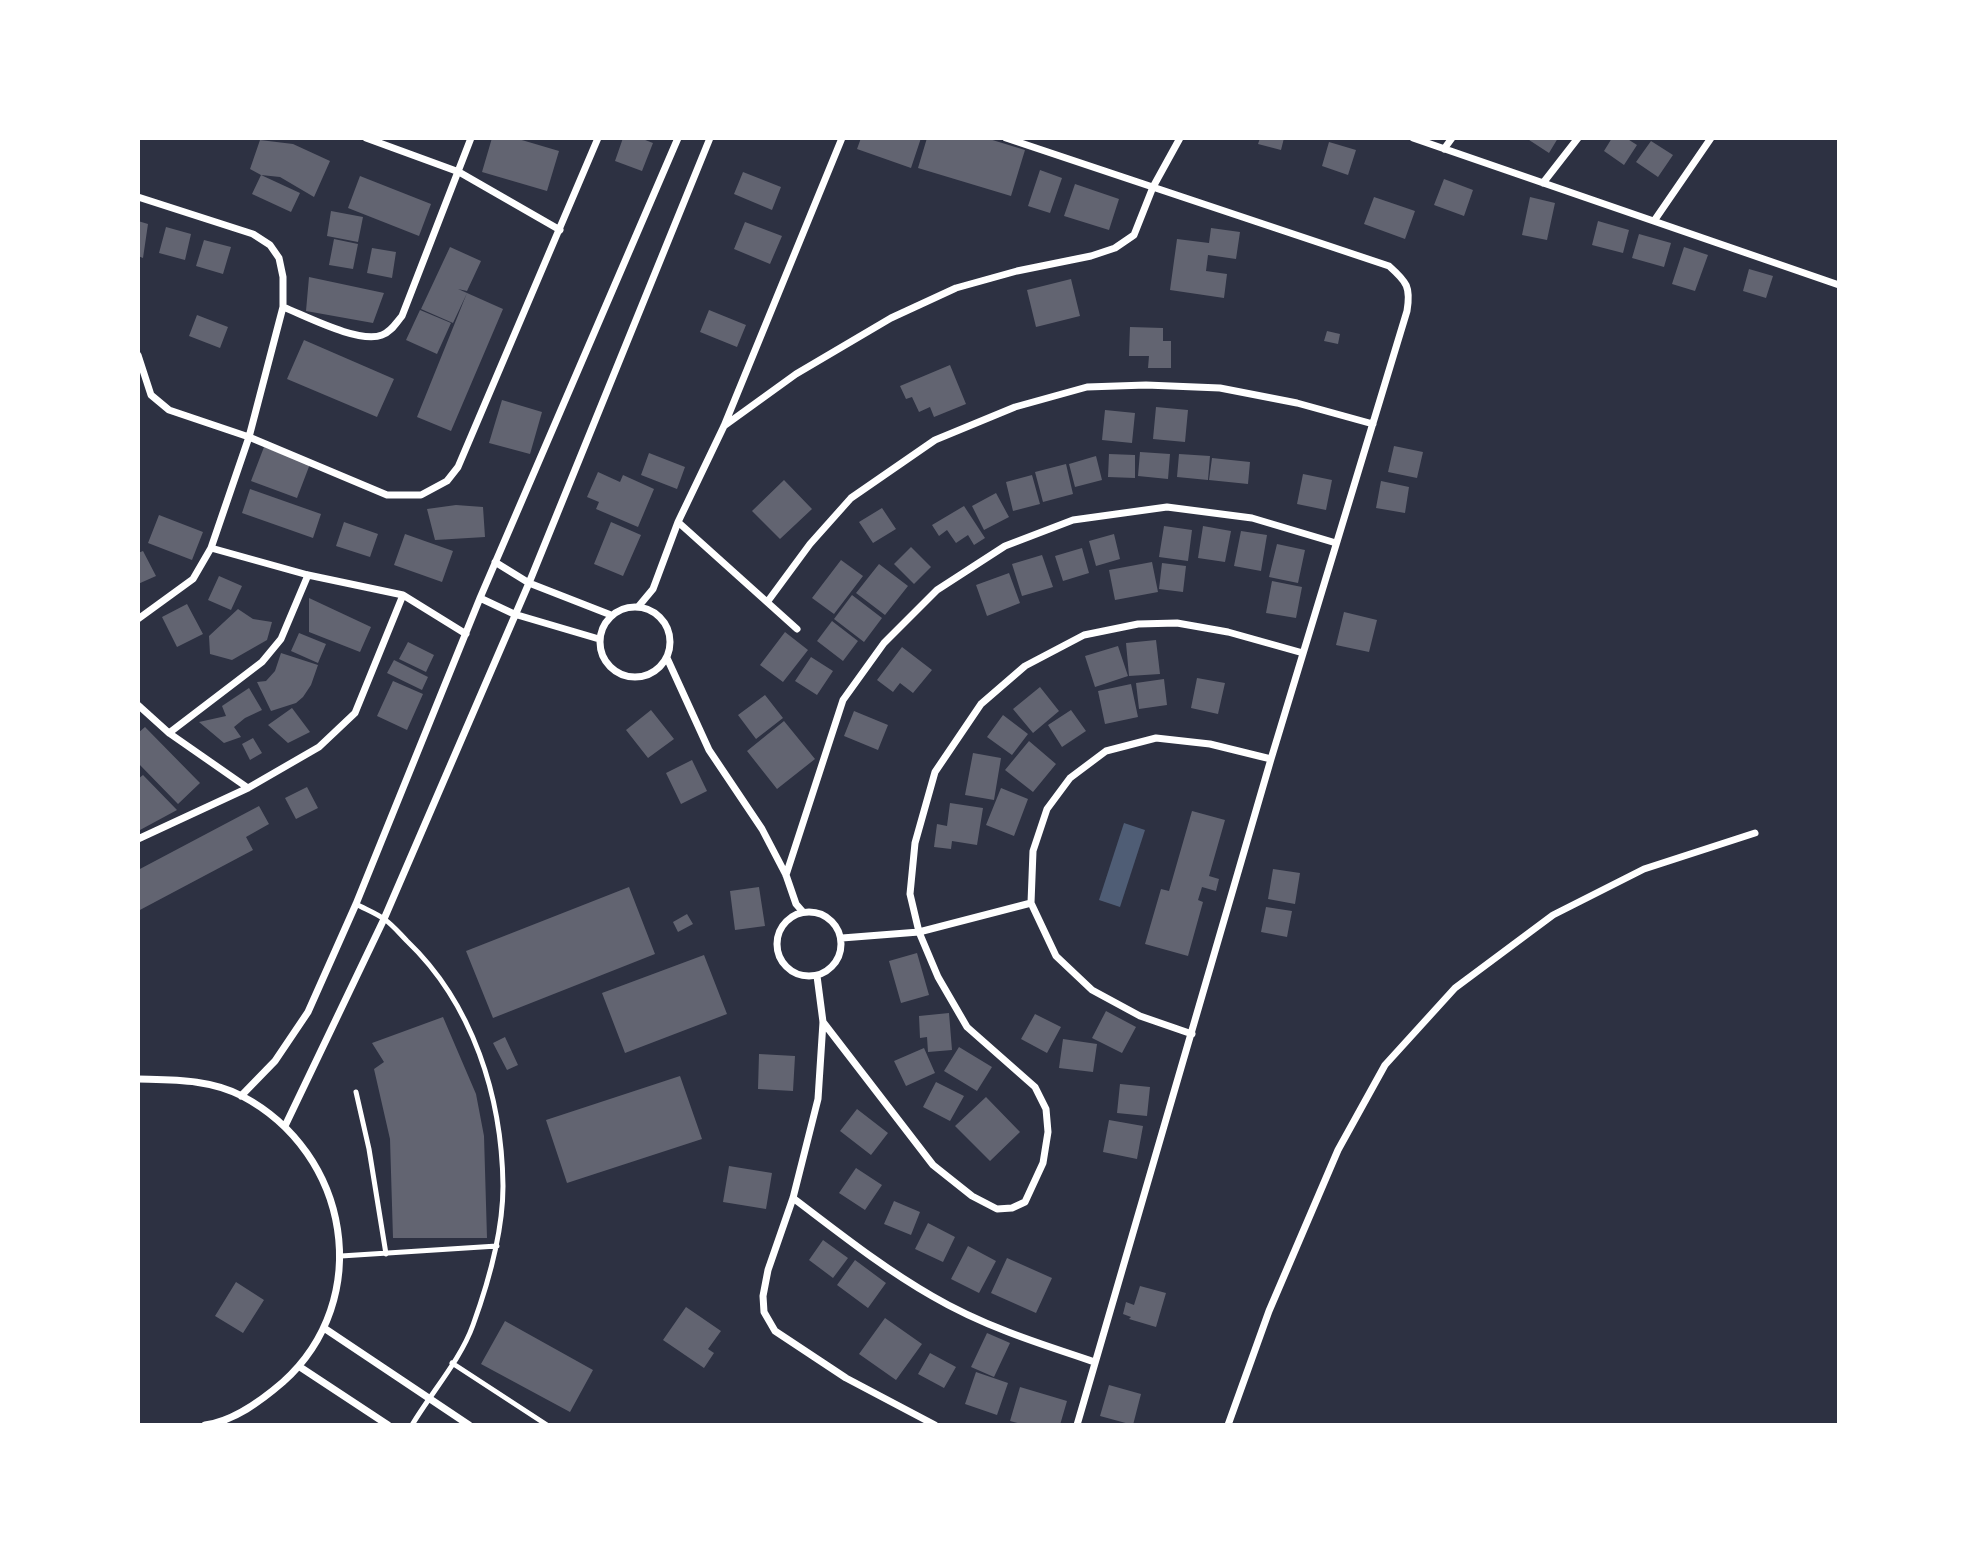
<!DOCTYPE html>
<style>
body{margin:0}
#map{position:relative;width:1977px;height:1563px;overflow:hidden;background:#2d3142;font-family:"Source Sans 3",sans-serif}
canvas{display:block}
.frame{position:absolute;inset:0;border:140px solid #fff;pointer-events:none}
</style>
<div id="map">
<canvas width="1977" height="1563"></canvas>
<div class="frame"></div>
</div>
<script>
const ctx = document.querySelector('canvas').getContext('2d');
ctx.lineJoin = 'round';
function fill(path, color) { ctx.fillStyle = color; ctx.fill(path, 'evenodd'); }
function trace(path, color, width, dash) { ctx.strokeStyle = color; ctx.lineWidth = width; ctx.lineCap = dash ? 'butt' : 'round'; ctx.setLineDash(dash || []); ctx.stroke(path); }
const water = new Path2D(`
 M1124,823L1145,830L1120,907L1099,900Z`);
const building = new Path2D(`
 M492,138H515L559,151L547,191L482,172Z
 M623,138H640L653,143L642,171L615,161Z
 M861,138H921L911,168L857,149Z
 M927,138H986L1025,150L1011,196L918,168Z
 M1260,138H1284L1281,150L1258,144Z
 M1526,138H1558L1549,153Z
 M1612,138H1626L1637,145L1624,165L1604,151Z
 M260,140L293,144L330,161L314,197L280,177L261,175L250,169Z
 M1651,141L1673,155L1658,177L1636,162Z
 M1329,142L1356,150L1348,175L1322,166Z
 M1040,170L1062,178L1050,213L1028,206Z
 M743,172L781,187L772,210L734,194Z
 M261,175L300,193L291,212L252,194Z
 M360,176L431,204L419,236L348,208Z
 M1444,179L1473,190L1464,216L1434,205Z
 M1075,184L1119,199L1109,230L1064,216Z
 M1374,197L1415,211L1405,239L1364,224Z
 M1530,197L1555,203L1547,240L1522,235Z
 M331,211L363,217L358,242L327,236Z
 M138,221L148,224L143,258L138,256Z
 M1598,221L1629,230L1623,253L1592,245Z
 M745,222L782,236L770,264L734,249Z
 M166,227L191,234L185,260L159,253Z
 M1211,228L1240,232L1236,259L1208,255L1206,271L1227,274L1224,298L1170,290L1177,239L1209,243Z
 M1639,234L1671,243L1664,267L1632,258Z
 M334,239L358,244L353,269L329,265Z
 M204,240L231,247L223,274L196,266Z
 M450,247L481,261L467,291L458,289L467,293L453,323L421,309Z
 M1684,247L1708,255L1695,291L1672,284Z
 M372,248L396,252L392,278L367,273Z
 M1749,269L1773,276L1766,298L1743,291Z
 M309,277L384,293L373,323L306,311Z
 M1071,279L1080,316L1036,327L1027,290Z
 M467,293L503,309L451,431L417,417Z
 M420,310L451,323L437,354L406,340Z
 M709,310L746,325L737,347L700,332Z
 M197,315L228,327L220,348L189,336Z
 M1130,327L1163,328V341H1171V368H1148L1149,356H1129Z
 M1327,331L1340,334L1338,344L1324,341Z
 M304,340L394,379L377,417L287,379Z
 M950,365L966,404L934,417L930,407L919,412L912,397L906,399L900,386Z
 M502,400L542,412L530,454L489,443Z
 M1156,407L1188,410L1185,442L1153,439Z
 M1105,410L1135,413L1132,443L1102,440Z
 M1394,446L1423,452L1417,478L1388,472Z
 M264,447L310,464L297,498L251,481Z
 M1140,452L1170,454L1168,479L1138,476Z
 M649,453L685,467L677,489L641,475Z
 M1109,454L1135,455V478L1108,477Z
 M1179,454L1210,456L1208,480L1177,477Z
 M1096,456L1102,480L1075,487L1069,464Z
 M1212,458L1250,462L1248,484L1209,480Z
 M1066,464L1073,494L1043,502L1035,472Z
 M598,472L620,482L623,475L654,489L638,527L596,509L599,502L587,497Z
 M1303,474L1332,480L1326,510L1297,504Z
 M1032,475L1040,504L1013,511L1006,482Z
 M784,480L812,509L780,539L752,511Z
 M1381,481L1409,487L1405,513L1376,508Z
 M250,489L321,514L313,538L242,513Z
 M996,493L1009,517L984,530L972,506Z
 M456,505L483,507L485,537L435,540L427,509Z
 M964,506L985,538L974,545L968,535L956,543L947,530L939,536L932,525Z
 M882,508L896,529L873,543L859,522Z
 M159,515L203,532L192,560L148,543Z
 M344,522L378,534L370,557L336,546Z
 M611,522L641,535L623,576L594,564Z
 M1164,526L1192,530L1188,561L1159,557Z
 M1203,526L1231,531L1225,562L1198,558Z
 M1241,531L1267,535L1261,571L1234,566Z
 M405,534L453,551L442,582L394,565Z
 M1114,534L1120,559L1096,566L1089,541Z
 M1277,544L1305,550L1298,583L1269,577Z
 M911,547L931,567L914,584L894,564Z
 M1082,548L1089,573L1063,581L1055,556Z
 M143,551L156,576L138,584V553Z
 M1042,555L1053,587L1022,596L1012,564Z
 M841,560L863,576L834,614L812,598Z
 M1152,562L1158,592L1115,600L1109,570Z
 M1162,563L1186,566L1183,592L1159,589Z
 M879,564L908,586L885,615L856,593Z
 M1009,573L1020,603L987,616L976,585Z
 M219,576L242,586L231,610L208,600Z
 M1272,581L1302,587L1296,618L1266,613Z
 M852,595L882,618L864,642L834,619Z
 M309,598L371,627L360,652L309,632Z
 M187,604L203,634L177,647L162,617Z
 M238,609L253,619L272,622L267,640L232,660L210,654L209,636Z
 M1344,612L1377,620L1369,652L1336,645Z
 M832,621L858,641L843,661L817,641Z
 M785,632L808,650L783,682L760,665Z
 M299,633L326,644L318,663L291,651Z
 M1156,640L1160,674L1129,676L1126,643Z
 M408,642L434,655L426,672L399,659Z
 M1118,646L1128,676L1095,687L1085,656Z
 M902,647L932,670L913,693L900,683L893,692L877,680Z
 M281,653L318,665L311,685L303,697L296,703L271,711L257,682L266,681L275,671Z
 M811,657L833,671L817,695L795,681Z
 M394,660L428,677L422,690L387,673Z
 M1197,678L1225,683L1218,714L1191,708Z
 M1164,679L1167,705L1139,709L1136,683Z
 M393,681L423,694L407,730L377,716Z
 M1131,684L1138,717L1105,724L1098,691Z
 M1040,687L1059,711L1033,733L1013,709Z
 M249,688L262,710L245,718L234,727L241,737L224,743L199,722L226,716L222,706Z
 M765,695L783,718L756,739L738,715Z
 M292,708L310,732L288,743L268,725Z
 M651,710L674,739L648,758L626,730Z
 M1071,710L1086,731L1062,747L1048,725Z
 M854,711L888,725L878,750L844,736Z
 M1003,715L1028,734L1012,755L987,737Z
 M784,721L815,759L777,789L747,751Z
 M145,727L200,783L178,804L138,763V733Z
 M253,738L262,753L250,760L242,744Z
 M1029,741L1056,764L1033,792L1005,770Z
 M973,753L1001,758L994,800L965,795Z
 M692,760L707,791L681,804L666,773Z
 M143,775L177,810L140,830L138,779Z
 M307,787L318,808L296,819L285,798Z
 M1001,788L1028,799L1014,836L986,825Z
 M950,803L983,808L977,845L952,841L951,849L934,847L937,824L947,826Z
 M259,806L269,824L246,837L253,850L138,911V870Z
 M1192,811L1225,820L1209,876L1219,879L1216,891L1202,887L1198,900L1203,902L1188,956L1145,944L1161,889L1169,891Z
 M1273,869L1300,873L1295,904L1268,899Z
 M629,887L655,954L493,1018L466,951Z
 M759,887L765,926L735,930L730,891Z
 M1266,907L1292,911L1287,937L1261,932Z
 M687,914L693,924L678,932L673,922Z
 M917,953L929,995L901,1003L889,961Z
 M704,955L727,1014L625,1053L602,993Z
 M1106,1011L1136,1027L1122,1053L1092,1038Z
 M949,1013L952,1050L928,1052L927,1037L920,1038L919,1016Z
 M1035,1014L1061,1027L1047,1053L1021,1039Z
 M443,1017L476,1094L484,1136L487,1238H393L390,1139L374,1069L384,1062L372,1043Z
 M505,1037L518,1065L507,1070L493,1043Z
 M1063,1039L1097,1044L1093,1072L1059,1068Z
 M959,1047L992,1067L977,1091L944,1071Z
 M924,1048L935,1073L906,1086L894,1061Z
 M759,1054L795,1056L793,1091L758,1089Z
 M680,1076L702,1139L567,1183L546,1120Z
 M936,1082L964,1096L950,1121L923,1107Z
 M1120,1084L1150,1087L1147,1116L1117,1113Z
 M986,1097L1020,1132L990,1161L955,1126Z
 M857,1109L888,1133L871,1155L840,1131Z
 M1109,1120L1143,1126L1137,1159L1103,1152Z
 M729,1166L772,1173L766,1209L723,1202Z
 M856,1168L882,1185L865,1210L839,1193Z
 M894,1201L920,1212L911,1235L884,1224Z
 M928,1223L955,1237L943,1262L915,1249Z
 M823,1240L848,1258L833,1278L809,1260Z
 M968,1246L996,1261L979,1293L951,1279Z
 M1007,1258L1052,1278L1036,1313L991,1293Z
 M855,1260L886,1283L868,1308L837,1285Z
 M236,1282L264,1300L243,1333L215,1316Z
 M1140,1286L1166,1293L1156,1327L1129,1319L1131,1317L1123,1314L1126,1302L1134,1305Z
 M686,1307L721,1331L708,1349L714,1353L704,1368L663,1340Z
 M885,1318L922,1344L896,1380L859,1354Z
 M505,1321L593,1370L570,1412L481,1364Z
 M987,1333L1010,1343L994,1377L971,1367Z
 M930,1353L956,1367L944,1388L918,1374Z
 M976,1372L1008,1383L997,1415L965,1404Z
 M1109,1385L1141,1394L1133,1425L1100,1416Z
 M1020,1387L1067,1401L1060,1425H1025L1010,1421Z`);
const service = new Path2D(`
 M356,904C365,909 376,913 384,919C393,925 400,934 407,941C473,1004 502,1097 503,1186C503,1233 489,1281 473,1325C461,1359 431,1393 412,1425
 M356,1092L369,1149L386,1254
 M341,1256L497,1246
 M452,1363L547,1425`);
const minor = new Path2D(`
 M366,138L459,172L560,230
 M1006,138L1389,266C1407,282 1411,287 1407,311L1271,759L1077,1425
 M1413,138L1839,285
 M1444,149L1452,138
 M1543,183L1578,138
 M138,197L253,234L270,245L279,258L283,277V307L249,437L211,548L193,579L138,619
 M1654,221L1711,138
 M283,307C306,316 359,344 382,335C391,332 396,323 402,316L471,138
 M138,355L151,395L169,410L249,437L387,495H421L447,481L458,467L598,138
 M724,426L796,374L891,318L956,288L1017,271L1091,256L1115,248L1134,235L1153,187L1180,138
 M678,522L724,426L842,138
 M211,548L308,575L403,595L466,634
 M495,562L529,583L611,615
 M480,598L514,614L599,639
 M768,601L810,544L851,498L935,440L1015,407L1087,387L1146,385L1220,388L1297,403L1373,424
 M600 642a35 35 0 1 1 70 0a35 35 0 1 1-70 0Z
 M638,607L653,589L678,522L797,629
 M667,658L709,750L762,829L786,875L796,904L803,912
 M138,705L169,733L248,788
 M169,733L262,662L281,639L308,575
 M138,839L248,788L319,747L355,713L403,595
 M786,875L843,700L884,643L937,590L1005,546L1073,520L1167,507L1252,518L1336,543
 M777 944a32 32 0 1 1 64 0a32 32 0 1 1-64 0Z
 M842,938L919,932L1031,903
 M817,976L823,1022L818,1099L793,1198L768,1270L763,1296L764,1312L775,1331L846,1378L935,1425
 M823,1022L933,1165L972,1196L997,1209L1012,1208L1025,1202L1043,1163L1048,1132L1046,1109L1035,1087L967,1027L938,977L919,932L910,894L915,843L935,772L981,704L1025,666L1084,635L1138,624L1177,623L1228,632L1303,653
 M1192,1034L1140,1016L1092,990L1056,956L1031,903L1033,851L1047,809L1070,778L1106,751L1156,738L1210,744L1271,759
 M138,1079C174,1080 210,1079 242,1096C350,1153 375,1299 283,1382C261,1401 234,1421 205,1425
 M241,1096L275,1061L308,1012L356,904L480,598L678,138
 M285,1126L384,919L529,583L710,138
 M793,1198C838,1232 883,1268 932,1296C983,1326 1040,1344 1095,1362
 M324,1328L469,1425
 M300,1367L388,1425
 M1228,1425L1269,1311L1338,1150L1385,1065L1455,988L1553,915L1644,869L1755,833`);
fill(water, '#4f5d75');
fill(building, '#626471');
trace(service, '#fff', 5);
trace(minor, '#fff', 7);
</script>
